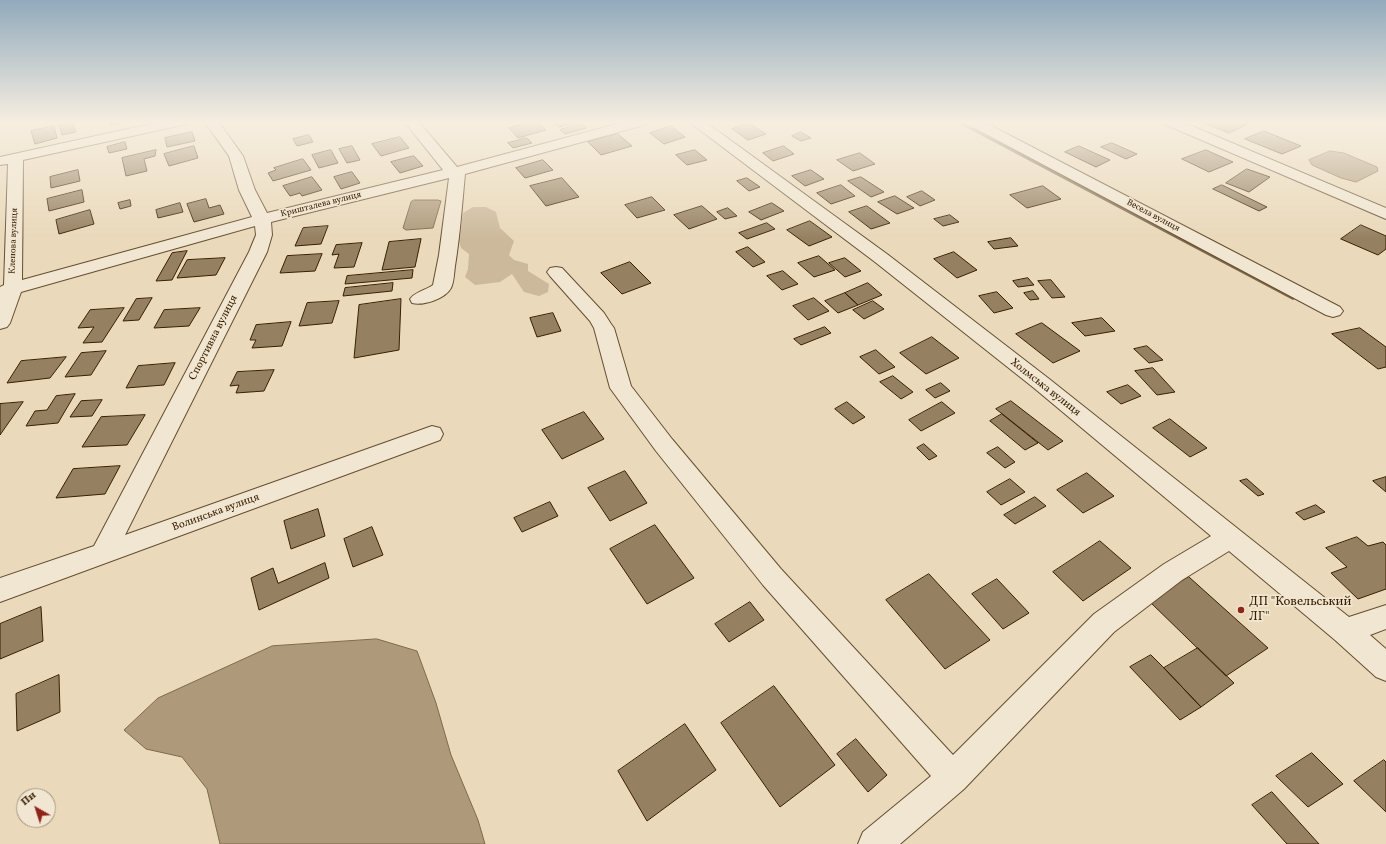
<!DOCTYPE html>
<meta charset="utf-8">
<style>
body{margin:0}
#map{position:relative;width:1386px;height:844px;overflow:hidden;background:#ead9ba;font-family:Vollkorn,serif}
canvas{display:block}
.north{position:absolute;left:16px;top:788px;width:40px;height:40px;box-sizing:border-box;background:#f1e6d2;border:1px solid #a7967e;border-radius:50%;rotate:321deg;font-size:11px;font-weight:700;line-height:16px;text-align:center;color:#391f01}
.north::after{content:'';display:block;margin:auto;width:14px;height:18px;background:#8f2418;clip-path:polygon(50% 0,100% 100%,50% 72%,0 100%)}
</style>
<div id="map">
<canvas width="1386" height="844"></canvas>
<div class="north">Пн</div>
</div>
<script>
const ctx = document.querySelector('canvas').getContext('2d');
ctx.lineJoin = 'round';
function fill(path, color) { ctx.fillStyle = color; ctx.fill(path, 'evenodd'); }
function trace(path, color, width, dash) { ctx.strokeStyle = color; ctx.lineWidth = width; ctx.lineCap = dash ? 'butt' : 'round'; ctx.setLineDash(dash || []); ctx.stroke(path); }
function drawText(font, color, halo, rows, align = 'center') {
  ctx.font = font + ' Vollkorn,serif'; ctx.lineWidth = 3.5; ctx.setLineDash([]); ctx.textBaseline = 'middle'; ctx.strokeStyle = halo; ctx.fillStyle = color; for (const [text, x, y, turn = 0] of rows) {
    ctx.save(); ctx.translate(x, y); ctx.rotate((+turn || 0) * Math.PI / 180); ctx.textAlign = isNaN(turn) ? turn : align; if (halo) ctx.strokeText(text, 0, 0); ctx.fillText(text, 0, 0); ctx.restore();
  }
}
const green = new Path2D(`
 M473,207H486L496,212L500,228L514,241L509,255L514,260L528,264V271L549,284L548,292L539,296L524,292L512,274L500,282L475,285L465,277L468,269L469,254L461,248L459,241L463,213Z`);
const water = new Path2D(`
 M1330,151L1344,153L1377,167L1378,171L1356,182L1341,178L1312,165L1309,160Z
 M414,200H438L441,201L433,228L406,230L403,228L411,202Z
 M377,639L417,651L436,703L451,755L478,820L485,844H220L207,789L182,757L146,749L124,730L158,698L272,646Z`);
const stream = new Path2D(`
 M954,121H959L1296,298L1293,300L1291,299Z`);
const building = new Path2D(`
 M110,121H129L111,125Z
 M536,121L546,130L518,138L509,128Z
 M552,121H579L560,127Z
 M1200,121H1241L1248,124L1229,133Z
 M72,122L76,132L62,135L59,125Z
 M581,123L587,128L565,134L560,130Z
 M749,123L766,134L748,140L732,129Z
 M54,126L57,138L35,144L31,131Z
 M671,126L685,137L664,144L650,133Z
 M1264,131L1301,146L1282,154L1245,139Z
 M192,132L195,141L167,147L165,138Z
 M801,132L811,138L801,141L792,136Z
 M618,134L632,146L601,155L588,142Z
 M309,135L313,142L297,146L293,139Z
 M400,137L409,148L381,156L372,144Z
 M527,138L532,143L513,148L508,143Z
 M125,142L127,149L109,153L107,147Z
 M1112,143L1137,154L1126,159L1101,147Z
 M194,146L198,158L169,166L164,154Z
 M352,146L360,160L347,163L339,149Z
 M784,146L794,154L773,161L763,153Z
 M1079,146L1110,160L1096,167L1065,152Z
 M156,150L155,156L144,159L147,171L126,176L122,158Z
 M331,150L338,163L319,168L312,155Z
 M695,150L707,160L687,165L676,155Z
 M1206,150L1233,162L1209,172L1182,159Z
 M860,153L875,164L853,171L837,160Z
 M414,156L423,166L400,173L391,162Z
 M303,159L311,170L273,181L268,173L276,170L274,168Z
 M543,160L553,170L525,178L516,168Z
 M1247,169L1270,177L1249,192L1226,183Z
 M78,170L80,181L51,188L50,177Z
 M811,170L824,179L805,186L792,176Z
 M352,172L360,183L341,189L334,177Z
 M312,177L322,190L302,196L300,193L290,196L283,186Z
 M861,177L884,192L871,197L848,181Z
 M562,178L579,197L546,206L530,186Z
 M747,178L760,187L749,191L737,181Z
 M841,185L855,196L831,204L817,193Z
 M1222,185L1267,207L1259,211L1213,189Z
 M1043,186L1061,199L1027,208L1010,195Z
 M82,190L84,202L49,211L47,199Z
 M922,191L935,200L920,206L907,197Z
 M895,196L914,208L897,214L878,202Z
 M652,197L665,210L637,218L625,205Z
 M206,199L209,208L220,205L224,214L194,222L187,204Z
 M130,200L131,206L120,209L118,203Z
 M180,203L183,212L158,218L156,210Z
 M772,203L784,211L761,220L749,212Z
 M702,206L717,219L689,229L674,215Z
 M867,206L890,223L871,229L849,212Z
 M728,208L737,216L725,219L717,212Z
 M90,210L94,224L59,234L56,220Z
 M950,215L959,222L943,226L934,219Z
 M810,221L832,237L809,246L787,230Z
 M767,223L775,229L747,239L739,233Z
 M1361,225L1386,236V249L1378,255L1341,239Z
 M328,226L321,244L295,246L303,228Z
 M1011,238L1018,246L994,249L988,242Z
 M421,239L415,267L382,270L389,242Z
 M362,243L354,267L334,268L339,254L332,255L336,245Z
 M748,247L765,262L753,267L736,252Z
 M187,251L172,280L156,281L172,253Z
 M954,252L977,270L957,278L934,259Z
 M322,254L315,271L280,273L287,256Z
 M819,256L835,270L814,277L798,263Z
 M225,258L216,275L177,278L187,260Z
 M845,258L861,271L845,277L829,263Z
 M630,262L651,283L622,294L601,273Z
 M413,270L412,278L345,284L347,276Z
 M783,271L798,284L782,290L767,276Z
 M1028,278L1034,285L1018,287L1013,281Z
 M1051,280L1065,297L1052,298L1038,281Z
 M393,283L392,291L343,296L345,288Z
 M868,283L882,295L858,305L845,293Z
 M1033,291L1039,299L1030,300L1024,293Z
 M997,292L1013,308L994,313L979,296Z
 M845,293L858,305L838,313L825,301Z
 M152,298L139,320L123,321L136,299Z
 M814,298L829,311L808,320L793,306Z
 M401,299L399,350L354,358L359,305Z
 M339,301L332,323L299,326L307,303Z
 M873,301L884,309L864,319L853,310Z
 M124,308L102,342L83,343L94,327L78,328L90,310Z
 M200,308L189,326L154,328L164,310Z
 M553,313L561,331L537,337L530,318Z
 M1102,318L1115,331L1085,336L1072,323Z
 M291,322L282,346L252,348L256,340H250L256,325Z
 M1042,323L1080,351L1053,363L1016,334Z
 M825,327L831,333L801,345L794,339Z
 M1360,328L1386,347V367L1378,369L1332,334Z
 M932,337L959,358L926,374L900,353Z
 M1147,346L1163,360L1149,363L1134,349Z
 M876,350L895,367L879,374L860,357Z
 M106,351L91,375L65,377L81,353Z
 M66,357L50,378L7,383L21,361Z
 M175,363L164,385L126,388L138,366Z
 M1153,368L1175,392L1157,395L1135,371Z
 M274,370L264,391L236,393L239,385L230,386L237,372Z
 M893,376L913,392L901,399L880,382Z
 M941,383L950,391L935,398L926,390Z
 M1128,385L1141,396L1121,404L1107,392Z
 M75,394L58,423L26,426L35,411L47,410L56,396Z
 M102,400L92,416L70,417L81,401Z
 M1011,401L1063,441L1048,450L996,409Z
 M23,402L0,435V404Z
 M847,402L865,417L853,424L835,409Z
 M942,402L955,413L921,431L909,420Z
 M584,412L604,439L562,459L542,430Z
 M1002,414L1038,443L1025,450L990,421Z
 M145,415L127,445L82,447L101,417Z
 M1170,419L1207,448L1190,457L1153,428Z
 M924,444L937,456L929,460L917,448Z
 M998,447L1015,462L1005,468L987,453Z
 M120,466L105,494L56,498L73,469Z
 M625,471L647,503L610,521L588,488Z
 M1087,473L1114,496L1083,513L1057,490Z
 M1386,477V492L1373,481Z
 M1010,479L1025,492L1001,505L987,492Z
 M1247,479L1264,494L1258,496L1240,481Z
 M1035,497L1046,506L1015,524L1004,515Z
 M550,502L558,516L522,532L514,518Z
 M1316,505L1325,512L1304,520L1296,513Z
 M318,509L325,536L291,549L284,521Z
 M655,525L694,578L647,604L610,549Z
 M372,527L383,555L353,567L344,539Z
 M1357,537L1368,546L1383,542L1386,545V589L1358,599L1331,573L1347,567L1326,548Z
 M1100,541L1131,568L1083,601L1053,572Z
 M325,563L329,578L259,610L251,578L273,568L278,583Z
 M929,574L990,640L945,669L886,600Z
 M1189,577L1268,648L1226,676L1148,600Z
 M997,579L1029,613L1003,629L972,594Z
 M750,602L764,620L729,642L715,624Z
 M41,607L43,641L0,659V624Z
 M1198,648L1234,683L1201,707L1164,668Z
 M1151,655L1164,668L1201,707L1180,720L1130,667Z
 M59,675L60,712L17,731L16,694Z
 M774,686L835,765L780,807L721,723Z
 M685,724L716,770L647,821L618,771Z
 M856,739L887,775L868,792L837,754Z
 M1312,753L1343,784L1308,807L1276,776Z
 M1384,760L1386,762V812L1354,781Z
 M1272,792L1319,844H1287L1252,805Z`);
const minor = new Path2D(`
 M164,121H189L187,124L182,125L23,160L22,280L252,217L239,190L229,156L204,121H218L243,156L255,190L267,213L443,170L404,121H418L457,167L628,121H650L648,124L465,174C462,205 460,236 455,266C454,273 454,282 451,288C445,299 423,306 412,303L410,299C415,292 426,290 433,285L439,255L449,178L271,222L272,235L267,252L125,535L432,426L440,428L443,434L440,440L0,602V578L94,546L249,252L256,235L255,226L21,292L10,323L7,327L0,329V287L4,285L8,164L0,165V157Z
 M688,121H704L887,254L1048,378L1349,617L1386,605V629L1370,635L1386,649V681L1376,677L1335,640L1229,551L1182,580L1114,632L964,789L900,844H858L863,832L931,776L763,585L656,451L610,388L594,328L590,321L550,276L547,272L550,268L556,267L562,268L604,313L611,324L614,328L631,386L672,439L781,569L953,755L1094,614L1164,564L1211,536L1034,388L875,262Z
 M965,121H982L1340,307L1343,311L1340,315L1333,317L1326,315L967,124Z
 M1162,121H1180L1386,208V219L1164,124Z`);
const markers = [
 [1241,610,4,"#8f2418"]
];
const farStreetnames = [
 ["Кришталева вулиця",321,205,-14],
 ["Весела вулиця",1153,216,28],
 ["Кленова вулиця",14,241,-88]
];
const streetNames = [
 ["Спортивна вулиця",214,338,-63],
 ["Холмська вулиця",1045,388,38],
 ["Волинська вулиця",216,513,-20]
];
const nearPoinames = [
 ["ДП \"Ковельський",1249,603],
 ["ЛГ\"",1249,618]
];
fill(green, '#ccb99b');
fill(water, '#ae9a7b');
trace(water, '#7f694a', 1);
fill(stream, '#7f694a');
fill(building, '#958061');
trace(building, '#391f01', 1);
trace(minor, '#654e2f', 2);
fill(minor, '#f1e6d2');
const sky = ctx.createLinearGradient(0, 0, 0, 239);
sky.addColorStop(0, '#91aabc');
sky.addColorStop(0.51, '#f6eee0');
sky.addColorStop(1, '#f6eee000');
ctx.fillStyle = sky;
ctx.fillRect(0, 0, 1386, 239);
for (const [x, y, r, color] of markers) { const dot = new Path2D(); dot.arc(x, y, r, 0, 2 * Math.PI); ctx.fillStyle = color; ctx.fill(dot); trace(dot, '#f1e6d2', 1.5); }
drawText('9px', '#391f01', '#f1e6d2', farStreetnames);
drawText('11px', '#391f01', '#f1e6d2', streetNames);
drawText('13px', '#391f01', '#f1e6d2', nearPoinames, 'left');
</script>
